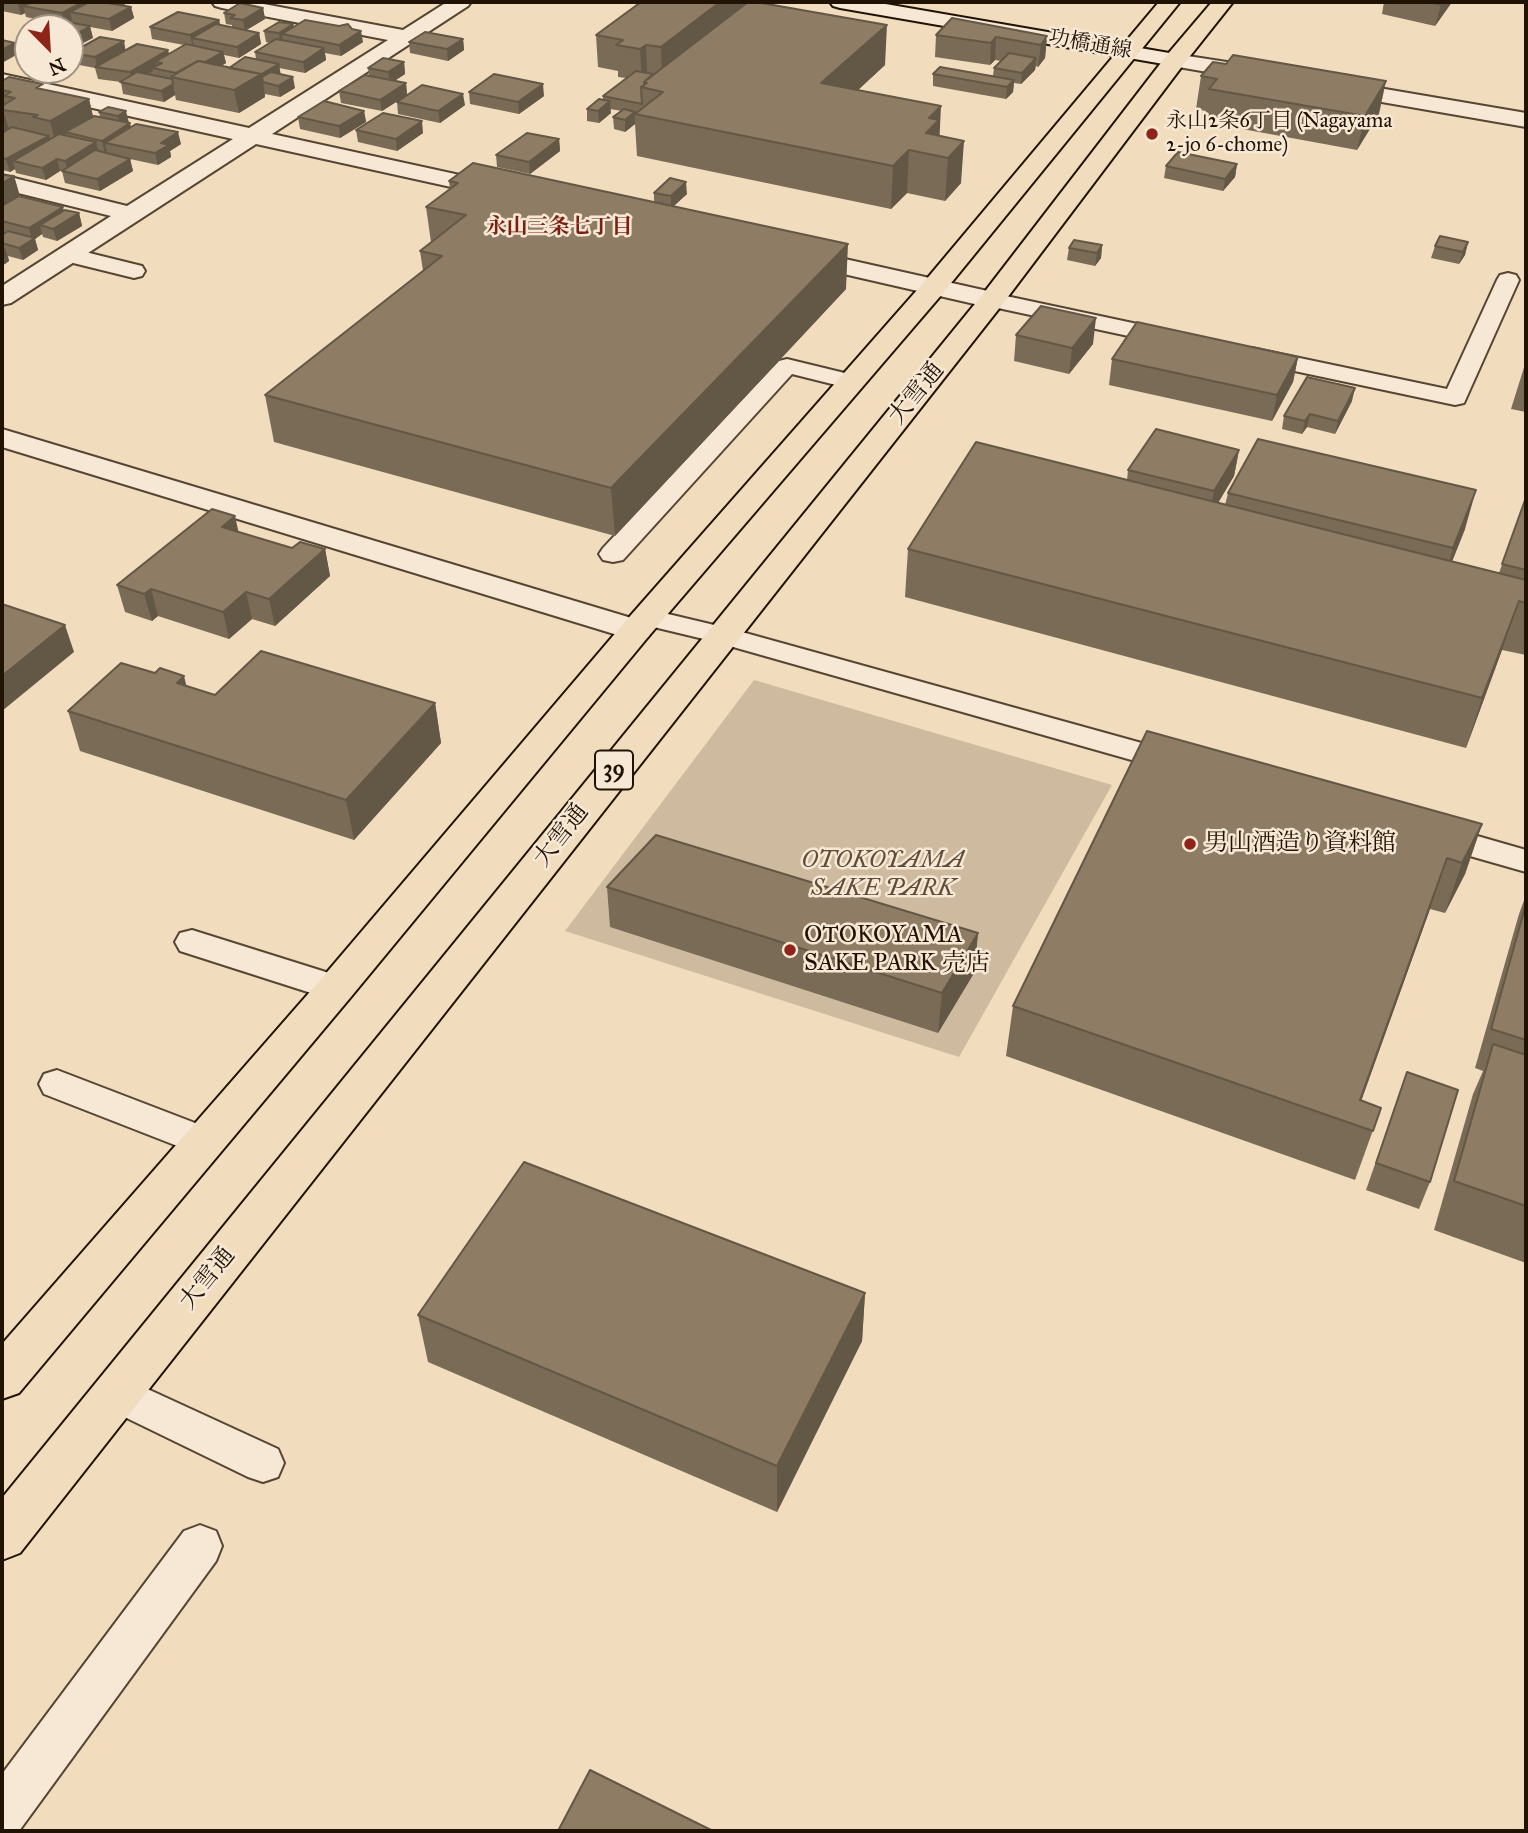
<!DOCTYPE html>
<meta charset="utf-8">
<style>
body{margin:0}
#map{position:relative;width:1528px;height:1833px;overflow:hidden;background:#f2dcbe;font-family:"IM FELL Great Primer",serif}
canvas{display:block}
.frame{position:absolute;inset:0;border:4px solid #211303;pointer-events:none}
.north{position:absolute;left:14px;top:14px;width:70px;height:70px;box-sizing:border-box;background:#f7e8d5;border:2px solid #a19381;border-radius:50%;rotate:156deg;font-size:19px;font-weight:700;line-height:28px;text-align:center;color:#211303}
.north::after{content:'';display:block;margin:auto;width:24px;height:32px;background:#8f2418;clip-path:polygon(50% 0,100% 100%,50% 72%,0 100%)}
</style>
<div id="map">
<canvas width="1528" height="1833"></canvas>
<div class="frame"></div>
<div class="north">N</div>
</div>
<script>
const ctx = document.querySelector('canvas').getContext('2d');
ctx.lineJoin = 'round';
function fill(path, color) { ctx.fillStyle = color; ctx.fill(path, 'evenodd'); }
function trace(path, color, width, dash) { ctx.strokeStyle = color; ctx.lineWidth = width; ctx.lineCap = dash ? 'butt' : 'round'; ctx.setLineDash(dash || []); ctx.stroke(path); }
function drawText(font, color, halo, rows, align = 'center') {
  ctx.font = font + ' "IM FELL Great Primer","Noto Serif JP",serif'; ctx.lineWidth = 5; ctx.setLineDash([]); ctx.textBaseline = 'middle'; ctx.strokeStyle = halo; ctx.fillStyle = color; for (const [text, x, y, turn = 0] of rows) {
    ctx.save(); ctx.translate(x, y); ctx.rotate((+turn || 0) * Math.PI / 180); ctx.textAlign = isNaN(turn) ? turn : align; if (halo) ctx.strokeText(text, 0, 0); ctx.fillText(text, 0, 0); ctx.restore();
  }
}
const green = new Path2D(`
 M754,680L1112,785L959,1057L565,931Z`);
const lane = new Path2D(`
 M69,248L142,266L145,271L142,276L134,278L61,260L58,255L61,250Z
 M1508,273L1516,275L1519,280L1464,403L1455,405L1252,362L1244,360L1240,355L1244,350L1252,348L1447,389L1497,280L1500,275Z
 M992,293L1175,332L1183,334L1187,339L1183,344L1175,346L984,305L981,300L984,295Z
 M787,359L861,377L864,382L861,387L852,389L792,374L623,560L613,562L603,560L599,554L603,548L779,361Z
 M647,609L731,629L1192,757L1196,764L1192,771L1181,774L712,641L637,623L633,617L637,611Z
 M1432,823L1526,850V872L1421,842L1416,834L1421,826Z
 M192,930L348,979L353,988L348,997L336,1001L180,951L175,942L180,933Z
 M57,1070L216,1131L222,1141L216,1151L203,1156L44,1094L39,1084L44,1074Z
 M117,1375L278,1449L284,1463L278,1477L263,1482L248,1477L102,1406L96,1393L102,1380Z
 M200,1525L216,1531L222,1546L216,1561L19,1831H2V1774L184,1531Z`);
const street = new Path2D(`
 M212,2H253L403,30L447,2H471L468,6L272,134L501,184L510,186L513,191L510,196L501,198L256,144L11,303L2,305V286L111,216L2,189V175L127,206L233,139L2,88V74L249,128L388,40L222,8L215,6Z
 M1175,54L1259,67L1267,69L1270,74L1267,79L1259,81L1167,65L1164,60L1167,55Z
 M1332,80L1526,113V127L1324,92L1321,87L1324,82Z
 M796,248L992,292L1001,294L1005,300L1001,306L992,308L787,261L783,256L787,251Z
 M2,429L648,623L652,630L648,637L636,640L624,637L2,447Z`);
const secondary = new Path2D(`
 M830,2H874L1175,54L1183,55L1186,60L1183,65L1175,66L840,8L833,6Z`);
const highway = new Path2D(`
 M1159,2H1180L943,293L648,637L350,998L19,1393L2,1399V1344L322,978L624,623L925,281Z
 M1212,2H1233L1183,65L1001,306L20,1553L2,1560V1498L983,294L1167,55Z`);
const wall = new Path2D(`
 M2,2H102L108,3V2H129L123,5L131,7L134,18L112,31L90,27L93,38L51,22L26,17L25,13L21,15L2,11Z
 M1010,2H1026L1023,4Z
 M1384,2H1452L1435,26L1382,14Z
 M263,8L265,19L246,30L259,33L261,44L239,58L224,55L226,63L221,66L229,68L256,59L255,52L270,43L266,42L264,31L293,24L294,27L363,42L341,56L325,53L326,60L305,73L279,68L280,74L295,88L280,97L265,94V97L239,113L176,100L175,95L164,102L123,94L121,82L98,79L95,68L74,64L71,53L126,50H168L169,54L184,45L152,39L150,27L219,20L220,25L232,28V25L226,24L224,13Z
 M28,35V53L20,52L17,40Z
 M596,35L885,65L858,90L939,136L961,183L945,201L907,193L891,209L637,156L635,124L625,132L614,129L613,117L622,111L610,109L611,113L599,123L587,121V109L603,100V96L626,78L618,77V71L598,67Z
 M936,35L1047,36L1045,58L1038,67L1036,66L1035,70L1021,84L1014,83L1013,92L1006,99L933,86V74L993,76L994,68L1001,61L995,60L990,65L935,57Z
 M463,39L464,50L448,61L410,53L409,42Z
 M404,62L405,74L394,81L406,83L407,95L382,111L341,103L339,91L369,76L368,68Z
 M1226,64L1379,114L1357,150L1204,122L1206,111L1196,109L1201,76Z
 M34,70H59L47,76L35,74Z
 M2,81L89,99L93,116L100,117L99,112L108,107L129,123L131,127L181,144L170,151L171,157L158,165L130,159L133,171L100,191L65,183L62,171H60L46,180L16,173L15,169L10,172L2,170Z
 M469,92L544,96L519,114L470,104Z
 M397,102L465,105L440,123L398,114Z
 M364,111L366,122L340,138L300,129L298,117Z
 M356,130L423,133L397,151L358,142Z
 M559,139L560,151L530,174L497,167L496,155Z
 M1237,164L1235,177L1223,191L1164,178L1166,166Z
 M2,175L14,176L20,197L64,210L79,213L82,226L57,241L43,237L42,234L35,239L38,250L23,260L8,256L9,261L2,266V235L4,233H2Z
 M449,181L654,203V193L687,194L673,207L846,289L615,536L274,442L265,395L423,271L420,251L431,242L426,207L450,189Z
 M1468,242L1465,255L1459,264L1431,258L1435,246Z
 M1102,245L1101,258L1095,266L1067,260L1069,248Z
 M1016,335L1093,344L1069,374L1014,361Z
 M1298,357L1293,382L1272,421L1109,385L1112,359Z
 M1526,361V412L1511,409Z
 M1352,401L1335,434L1307,427L1302,434L1282,429L1284,416Z
 M1239,450L1234,476L1218,503L1225,505L1228,493L1465,529L1452,561L1499,573L1525,500H1526V655L1502,650L1466,748L905,597L908,549L1127,480L1128,470Z
 M238,532L292,548L325,549L330,576L275,626L252,619L229,639L158,616L152,621L125,612L117,585Z
 M187,686L215,695L435,703L441,743L354,840L80,751L68,711Z
 M1482,824L1465,874L1445,913L1430,909L1361,1100L1381,1108L1355,1180L1006,1056L1013,1006Z
 M607,887L978,933L974,973L938,1033L610,927Z
 M1526,895V1263L1434,1230L1473,1094L1483,1071L1475,1068L1519,914Z
 M1407,1072L1430,1182L1419,1209L1366,1190Z
 M865,1293L862,1341L777,1512L428,1362L418,1315Z`);
const shadedWall = new Path2D(`
 M22,2H46L23,6L25,13L21,15L18,4Z
 M83,2H90L70,12L72,20L64,25L62,13Z
 M119,2H129L120,7Z
 M720,2H750L662,79L661,47Z
 M1442,2H1452L1435,26L1441,5Z
 M131,7L134,18L112,31L109,19Z
 M263,8L265,19L245,31L243,20Z
 M219,20L221,31L192,38L194,46L193,47L190,35Z
 M293,24L295,35L282,34L283,43L280,45L279,33Z
 M887,25L885,65L820,125L821,83Z
 M90,26L93,38L70,50V38Z
 M361,31L363,42L341,56L339,45Z
 M259,33L261,44L239,58L237,47Z
 M1047,36L1045,58L1038,67L1041,45Z
 M996,37L995,60L990,65L991,43Z
 M463,39L464,50L448,61L447,49Z
 M124,41L126,53L97,68L95,57Z
 M15,43L18,54L2,63V50Z
 M646,45L647,77L642,81L640,49Z
 M324,48L326,60L305,73L303,62Z
 M168,50L170,61L162,63L155,62L157,69L152,68L153,71L132,83L130,72Z
 M223,52L226,63L193,82L189,71Z
 M1036,58L1035,70L1021,84L1022,73Z
 M404,62L405,74L390,84L388,72Z
 M279,64L281,76L263,82L265,97L239,113L234,90Z
 M45,70H59L47,76Z
 M293,77L295,88L280,97L278,86Z
 M1014,80L1013,92L1006,99L1007,87Z
 M1386,81L1379,114L1357,150L1365,116Z
 M406,83L407,95L382,111L380,100Z
 M173,84L175,95L164,102L161,91Z
 M543,84L544,96L519,114L518,102Z
 M463,94L465,105L440,123L438,111Z
 M89,99L94,122L65,132L67,138L56,144L50,121Z
 M610,101L611,113L599,123L598,111Z
 M941,106L939,148L926,133L929,118Z
 M2,110H3L10,133L2,137Z
 M126,111L129,123L120,128L118,116Z
 M364,111L366,122L340,138L339,126Z
 M635,112V124L625,132V120Z
 M422,121L423,133L397,151L396,139Z
 M130,123L133,135L105,143L107,151L105,153L102,141Z
 M178,132L181,144L170,151L171,157L158,165L155,153L161,143Z
 M49,136L52,148L13,161L15,169L10,172L6,159Z
 M559,139L560,151L530,174L529,162Z
 M964,141L961,183L945,201L948,158Z
 M96,142L99,154L68,173L65,161Z
 M909,150L907,193L891,209L893,166Z
 M57,159L60,171L46,180L42,168Z
 M130,159L133,171L100,191L97,179Z
 M1237,164L1235,177L1223,191L1225,179Z
 M14,176L21,200L2,211V183Z
 M686,182L687,194L671,208V196Z
 M63,207L66,219L40,225L42,234L35,239L38,250L23,260L19,248L32,240L29,228Z
 M79,213L82,226L57,241L53,229Z
 M1468,242L1465,255L1459,264L1463,252Z
 M848,244L846,289L615,536L611,488Z
 M1102,245L1101,258L1095,266L1097,253Z
 M5,248L9,261L2,266V251Z
 M1096,318L1093,344L1069,374L1072,348Z
 M1298,357L1293,382L1272,421L1277,395Z
 M1355,388L1352,401L1335,434L1338,421Z
 M1310,414L1307,427L1302,434L1305,421Z
 M1239,450L1234,476L1209,518L1214,491Z
 M1476,490L1465,529L1442,587L1453,548Z
 M235,516L241,543L222,527Z
 M325,549L330,576L275,626L269,599Z
 M151,589L158,616L152,621L144,594Z
 M246,592L252,619L229,639L223,612Z
 M1519,601L1502,650L1466,748L1482,698Z
 M65,625L74,652L2,711V676Z
 M184,676L194,716L177,683Z
 M435,703L441,743L354,840L346,800Z
 M1482,824L1465,874L1445,913L1462,863Z
 M1447,858L1430,909L1353,1124H1352Z
 M978,933L974,973L938,1033L942,993Z
 M865,1293L862,1341L777,1512V1466Z`);
const building = new Path2D(`
 M32,2H83L62,13L23,6Z
 M89,2H102L131,7L109,19L70,12Z
 M641,2H720L661,47L646,45L640,49L616,45L623,40L596,35Z
 M748,2H756L887,25L821,83L941,106L929,118L939,120L926,133L964,141L948,158L909,150L893,166L635,114L663,92L641,87L647,83L644,82Z
 M1428,2H1442L1441,5Z
 M240,3L263,8L243,20L230,18L235,15L224,13Z
 M178,12L219,20L190,35L150,27Z
 M952,18L1047,36L1041,45L996,37L991,43L936,35Z
 M55,20L90,26L70,38V28H40Z
 M305,20L339,26L348,24L352,29L361,31L339,45L282,34Z
 M279,22L293,24L279,33L264,31Z
 M216,24L259,33L237,47L192,38Z
 M425,32L463,39L447,49L409,42Z
 M28,35V42L17,40Z
 M100,37L124,41L95,57L71,53Z
 M276,39L324,48L303,62L255,52Z
 M2,40L15,43L2,50Z
 M137,44L168,50L130,72L95,67Z
 M186,44L223,52L205,62L198,61L176,73L152,68L162,63L155,62Z
 M1009,53L1036,58L1022,73L994,68Z
 M1233,55L1386,81L1365,116L1209,89L1217,79L1201,76L1213,62L1226,64Z
 M245,57L279,64L258,76L261,74L229,68Z
 M383,58L404,62L388,72L368,68Z
 M198,61L261,74L234,90L171,77Z
 M940,67L1014,80L1007,87L933,74Z
 M636,71L653,74L644,82V86L641,87L642,104L603,96Z
 M137,72L172,79L173,84L161,91L120,82Z
 M271,72L293,77L278,86L263,82L262,77Z
 M494,74L543,84L518,102L469,92Z
 M365,75L406,83L380,100L339,91Z
 M9,77L43,84L36,88L89,99L50,121L33,117L38,115L3,110H2V106L15,98L4,96L11,92L2,90V81Z
 M422,85L463,94L438,111L397,102Z
 M599,99L610,101L598,111L587,109Z
 M324,101L364,111L339,126L298,117Z
 M108,107L126,111L118,116L99,112Z
 M624,109L635,112L625,120L613,117Z
 M383,113L422,121L396,139L356,130Z
 M94,116L130,123L102,141L65,132Z
 M136,124L178,132L161,143L169,145L155,153L105,143Z
 M12,127L49,136L6,159L2,158V133Z
 M527,133L559,139L529,162L496,155Z
 M59,134L96,142L65,161L57,159L42,168L13,161Z
 M95,150L130,159L97,179L62,171Z
 M1178,152L1237,164L1225,179L1166,166Z
 M473,163L848,244L611,488L265,395L442,256L420,251L466,215L426,207L458,183L449,181Z
 M2,175L14,176L2,183Z
 M670,178L686,182L671,196L654,193Z
 M19,196L63,207L29,228L2,221V206Z
 M65,210L79,213L53,229L40,225Z
 M8,231L35,238L19,248L2,243V235Z
 M1440,236L1468,242L1463,252L1435,246Z
 M1074,240L1102,245L1097,253L1069,248Z
 M1041,306L1096,318L1072,348L1016,335Z
 M1137,322L1298,357L1277,395L1112,359Z
 M1307,377L1355,388L1338,421L1310,414L1305,421L1284,416Z
 M1156,429L1239,450L1214,491L1128,470Z
 M1258,439L1476,490L1453,548L1228,493Z
 M976,442L1526,580V603L1519,601L1482,698L908,549Z
 M1525,500H1526V570L1502,564Z
 M212,509L235,516L222,527L292,548L300,542L325,549L269,599L246,592L223,612L151,589L144,594L117,585Z
 M2,604L65,625L2,676Z
 M261,651L435,703L346,800L68,711L121,663L155,673L160,668L184,676L177,683L215,695Z
 M1147,731L1482,824L1462,863L1447,858L1360,1100L1381,1108L1373,1131L1013,1006Z
 M656,835L978,933L942,993L607,887Z
 M1526,904V1040L1491,1029Z
 M1493,1044L1526,1055V1206L1454,1181Z
 M1407,1072L1458,1090L1430,1182L1376,1163Z
 M524,1162L865,1293L777,1466L418,1315Z
 M590,1770L713,1831H558Z`);
const markers = [
 [1152,134,7,"#8f2418"],
 [1190,844,7,"#8f2418"],
 [790,950,7,"#8f2418"]
];
const farStreetnames = [
 ["功橋通線",1090,45,10]
];
const farPoinames = [
 ["永山2条6丁目 (Nagayama",1166,122],
 ["2-jo 6-chome)",1166,146]
];
const farNeighbourhoodnames = [
 ["永山三条七丁目",559,228]
];
const shields = [
 [614,770,38]
];
const shieldNames = [
 ["39",614,770]
];
const streetNames = [
 ["大雪通",917,394,-51],
 ["大雪通",562,836,-52],
 ["大雪通",208,1279,-51]
];
const poiNames = [
 ["男山酒造り資料館",1204,844],
 ["OTOKOYAMA",804,936],
 ["SAKE PARK 売店",804,964]
];
const parkNames = [
 ["OTOKOYAMA",883,861],
 ["SAKE PARK",883,889]
];
fill(green, '#ceba9e');
trace(lane, '#554532', 4);
trace(street, '#554532', 4);
trace(secondary, '#211303', 4);
trace(highway, '#211303', 4);
fill(lane, '#f7e8d5');
fill(street, '#f7e8d5');
fill(secondary, '#f7e8d5');
fill(highway, '#f2dcbe');
fill(wall, '#7a6b56');
fill(shadedWall, '#635746');
fill(building, '#8e7c64');
trace(building, '#635746', 2);
for (const [x, y, r, color] of markers) { const dot = new Path2D(); dot.arc(x, y, r, 0, 2 * Math.PI); ctx.fillStyle = color; ctx.fill(dot); trace(dot, '#f7e8d5', 2.5); }
drawText('21px', '#211303', '#f7e8d5', farStreetnames);
drawText('21px', '#211303', '#f7e8d5', farPoinames, 'left');
drawText('bold 21px', '#7a1f14', '#f7e8d5', farNeighbourhoodnames);
for (const [x, y, w] of shields) { const box = new Path2D(); box.roundRect(x - w / 2, y - 19.5, w, 39, 5); ctx.fillStyle = '#f7e8d5'; ctx.fill(box); trace(box, '#211303', 2); }
drawText('bold 23px', '#211303', null, shieldNames);
drawText('24px', '#211303', '#f7e8d5', streetNames);
drawText('24px', '#211303', '#f7e8d5', poiNames, 'left');
drawText('italic 24px', '#5e4d39', '#f7e8d5', parkNames);
</script>
